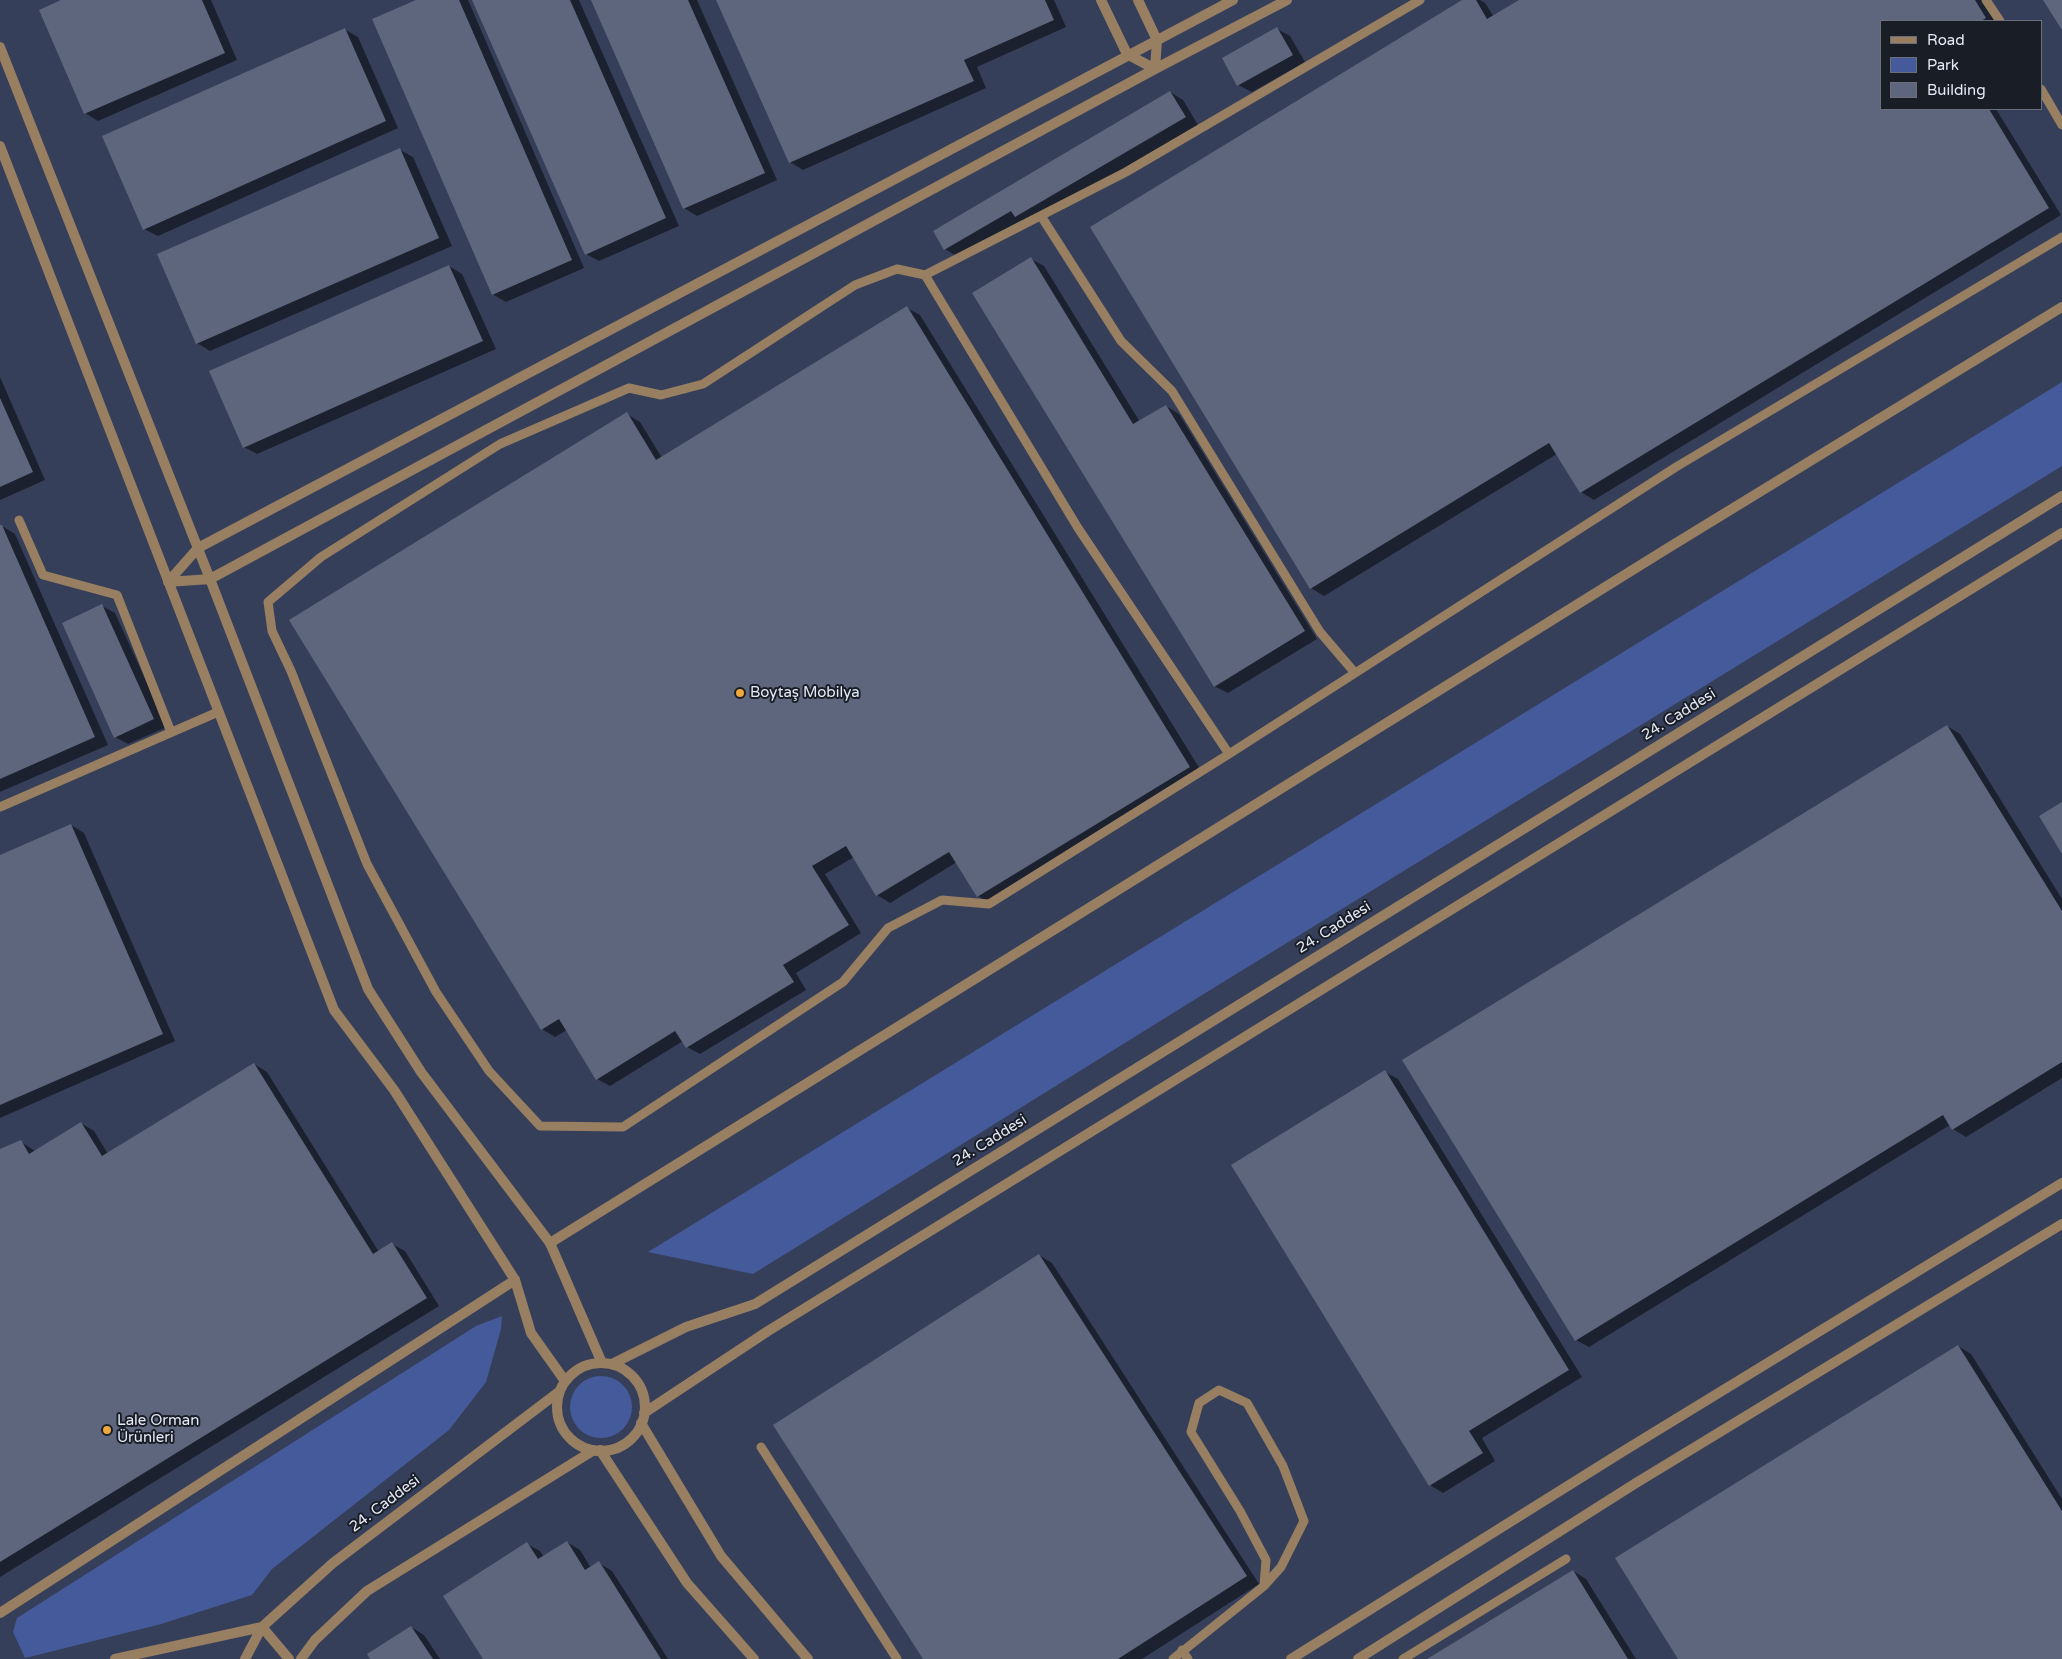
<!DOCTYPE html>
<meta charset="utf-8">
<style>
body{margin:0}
#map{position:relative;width:2062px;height:1659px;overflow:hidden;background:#2d3549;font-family:"Varela Round",sans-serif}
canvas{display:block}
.legend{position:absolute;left:1880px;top:20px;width:162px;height:90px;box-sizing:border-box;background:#191d26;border:1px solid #6a6f7a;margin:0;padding:6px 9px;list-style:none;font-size:15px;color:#e4eaf7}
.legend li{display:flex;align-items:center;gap:10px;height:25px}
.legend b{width:25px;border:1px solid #6a6f7a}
</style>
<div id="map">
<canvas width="2062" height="1659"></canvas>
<ul class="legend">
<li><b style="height:6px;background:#987f62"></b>Road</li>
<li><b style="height:14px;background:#445a9b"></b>Park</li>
<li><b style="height:14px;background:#5d667d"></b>Building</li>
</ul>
</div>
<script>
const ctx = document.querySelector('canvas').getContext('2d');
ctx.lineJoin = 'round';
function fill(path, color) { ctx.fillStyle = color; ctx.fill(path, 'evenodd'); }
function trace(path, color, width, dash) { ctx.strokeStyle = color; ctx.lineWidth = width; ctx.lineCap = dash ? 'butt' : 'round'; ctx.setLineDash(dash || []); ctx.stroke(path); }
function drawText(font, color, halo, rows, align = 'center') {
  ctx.font = font + ' "Varela Round",sans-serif'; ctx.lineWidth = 4; ctx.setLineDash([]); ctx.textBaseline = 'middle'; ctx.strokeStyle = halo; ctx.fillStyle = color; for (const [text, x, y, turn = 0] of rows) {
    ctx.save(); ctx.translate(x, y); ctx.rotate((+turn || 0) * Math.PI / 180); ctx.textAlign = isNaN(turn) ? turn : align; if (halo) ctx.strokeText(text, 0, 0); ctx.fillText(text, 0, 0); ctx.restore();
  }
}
const built = new Path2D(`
 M0,0H2062V1659H0ZM1881,21H2041V109H1881Z`);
const green = new Path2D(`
 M2062,382V466L1207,992L753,1274L648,1252Z
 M502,1316L501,1329L486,1382L449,1430L272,1569L252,1595L161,1624L25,1658L13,1632L17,1618L476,1326Z
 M570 1407a31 31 0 1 1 62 0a31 31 0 1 1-62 0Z`);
const shadow = new Path2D(`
 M65,0H211L237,60L98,121L85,113Z
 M419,0H468L584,268L506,302L492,294Z
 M473,0H579L679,226L599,261L586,254Z
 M592,0H697L777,180L697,216L684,208Z
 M718,0H1054L1066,27L977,67L986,88L803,170L790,162Z
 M1464,0H1480L1485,3L1494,17L1521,0H1983L1996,21H1881V109H1996L2061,215L1594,500L1581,492L1557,454L1324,596L1311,588Z
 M344,29L358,37L398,128L158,236L144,229Z
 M1277,29L1290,36L1305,62L1252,92L1238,85Z
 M1170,92L1183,100L1198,125L1030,224L1022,220L958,257L945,249L934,231Z
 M400,150L413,157L452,246L210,351L197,343Z
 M1031,259L1044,266L1140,422L1166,406L1179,414L1317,639L1228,693L1214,686Z
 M449,266L462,274L496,349L257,454L244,447Z
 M907,308L920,315L1203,774L991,904L978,896L957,862L890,903L877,895L854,857L825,874L861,933L796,973L806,990L700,1054L687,1047L683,1041L610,1086L597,1079L567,1030L555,1037L542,1029L627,414L640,422L662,458Z
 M0,377L45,480L0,500Z
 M2,526L15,534L108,745L0,792V527Z
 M102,606L115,613L167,727L128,744L115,737Z
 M1947,726L1960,734L2062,899V1078L1966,1137L1953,1129L1950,1125L1589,1347L1576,1340Z
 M71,825L84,833L175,1041L0,1118V856Z
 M254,1064L267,1072L379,1252L392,1244L405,1251L439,1306L0,1577V1151L21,1142L35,1151L81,1123L94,1131L108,1154Z
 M1385,1072L1398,1079L1582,1377L1482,1438L1495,1461L1443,1493L1430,1485Z
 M1039,1255L1052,1263L1259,1584L1142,1659H925Z
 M1958,1346L1971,1354L2062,1499V1659H1679Z
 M567,1542L580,1550L591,1568L599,1563L612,1571L668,1659H485L527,1544L540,1551L544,1557Z
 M1573,1571L1586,1579L1636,1659H1430Z
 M411,1627L424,1635L440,1659H372Z`);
const building = new Path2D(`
 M61,0H202L225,53L84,114L39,10Z
 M416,0H459L572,260L492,295L372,19Z
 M472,0H570L666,218L585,255Z
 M591,0H688L765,173L683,209Z
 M716,0H1045L1054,20L964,60L974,81L789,163Z
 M1462,0H1476L1487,19L1519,0H1975L1986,18L1981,21H1881V109H1989L2049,208L1580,493L1549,443L1310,589L1090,227Z
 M2043,0H2062V30Z
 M1277,27L1293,55L1237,86L1222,58Z
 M345,28L386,121L143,230L102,136Z
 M1170,91L1186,117L1015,217L1011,211L944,250L933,231Z
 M400,148L439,238L196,344L157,254Z
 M1031,257L1133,424L1166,405L1305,631L1214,687L972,293Z
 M449,265L483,341L243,448L209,371Z
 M907,306L1190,767L977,897L949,852L876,896L846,846L812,866L849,925L783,965L794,982L686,1048L675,1031L596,1080L559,1019L541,1030L289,620L627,412L656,460Z
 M0,398L33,472L0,487Z
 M0,525H2L95,737L0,779Z
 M102,604L154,719L114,738L62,623Z
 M1947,725L2062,911V1062L1952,1130L1943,1115L1575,1341L1402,1060Z
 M2062,802V854L2039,816Z
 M71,824L163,1034L0,1105V855Z
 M254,1063L373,1254L392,1242L427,1298L0,1562V1149L21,1140L29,1154L81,1122L102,1156Z
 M1385,1070L1569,1370L1469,1431L1483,1453L1429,1486L1231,1165Z
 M1039,1254L1247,1576L1118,1659H923L773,1425Z
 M1958,1345L2062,1511V1659H1678L1615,1558Z
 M567,1541L585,1570L599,1561L661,1659H483L443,1596L527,1542L538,1559Z
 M1573,1570L1628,1659H1427Z
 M411,1626L433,1659H370L367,1654Z`);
const service = new Path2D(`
 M1420,0L1126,172L925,275L897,269L855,285L703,384L661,395L629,388L500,444L321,557L268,602L272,631L291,671L367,864L436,992L489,1071L540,1126L623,1127L843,982L888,928L942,900L989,904L1229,754L1676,467L2062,237
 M1986,0L2000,21
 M2041,89L2062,125
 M1041,216L1121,341L1172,391L1320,632L1355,673
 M925,275L1078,528L1229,754
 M19,520L43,575L117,595L171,732
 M0,807L218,712
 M761,1447L897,1659
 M1182,1650L1188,1659
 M1173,1659L1264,1586L1281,1567L1304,1521L1283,1466L1247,1403L1219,1390L1199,1403L1191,1432L1240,1511L1266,1560L1264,1586
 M1403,1659L1566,1559`);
const minor = new Path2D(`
 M550,1243L1668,548L2062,307
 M0,1613L515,1280`);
const tertiary = new Path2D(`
 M1101,0L1127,54L1155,69L1157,40L1138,0
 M0,47L210,579L368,989L421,1072L550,1243L602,1363
 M0,146L334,1010L394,1090L515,1280L531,1333L565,1381
 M168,582L210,579L1155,69L1287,0
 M168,582L198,548L1233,0
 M557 1407a44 44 0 1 1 88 0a44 44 0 1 1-88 0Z
 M612,1364L686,1327L755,1304L2062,496
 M644,1413L768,1331L2062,533
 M641,1423L721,1556L808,1659
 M600,1450L687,1583L754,1659
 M115,1659L262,1627L289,1659
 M245,1659L262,1627L333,1563L560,1391
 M301,1659L315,1640L367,1591L594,1450
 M1291,1659L1622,1452L2062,1183
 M1358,1659L1636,1483L2062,1224`);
const markers = [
 [740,693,5,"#efa73e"],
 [107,1430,5,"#efa73e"]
];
const poiNames = [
 ["Boytaş Mobilya",750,693],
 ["Lale Orman",117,1421],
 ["Ürünleri",117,1438]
];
const streetNames = [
 ["24. Caddesi",1679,715,-32],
 ["24. Caddesi",1334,928,-32],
 ["24. Caddesi",990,1141,-32],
 ["24. Caddesi",385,1504,-37]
];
fill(built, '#363f59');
fill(green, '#445a9b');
fill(shadow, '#0007');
fill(building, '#5d667d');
trace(service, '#987f62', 9);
trace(minor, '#987f62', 10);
trace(tertiary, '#987f62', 10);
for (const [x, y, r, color] of markers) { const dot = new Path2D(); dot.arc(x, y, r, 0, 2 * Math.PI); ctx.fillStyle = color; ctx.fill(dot); trace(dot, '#191d26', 2); }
drawText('15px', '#e4eaf7', '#191d26', poiNames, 'left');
drawText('15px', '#e4eaf7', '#191d26', streetNames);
</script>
